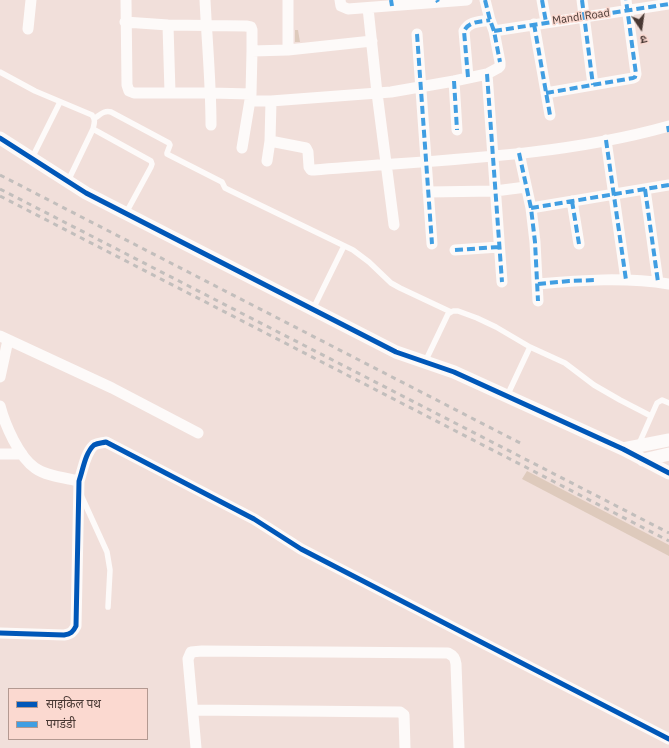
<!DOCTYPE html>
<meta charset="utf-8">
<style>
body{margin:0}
#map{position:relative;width:669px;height:748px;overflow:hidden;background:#f1dfda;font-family:"IBM Plex Sans","Noto Sans Devanagari",sans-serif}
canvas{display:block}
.legend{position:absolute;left:8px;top:688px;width:140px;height:52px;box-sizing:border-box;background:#fbd9d0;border:1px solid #b39991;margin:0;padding:5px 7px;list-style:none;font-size:12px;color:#483833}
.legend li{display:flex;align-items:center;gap:8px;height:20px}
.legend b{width:20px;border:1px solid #b39991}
.north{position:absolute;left:621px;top:8px;width:40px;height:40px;-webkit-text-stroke:3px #fbd9d0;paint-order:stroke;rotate:167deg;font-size:11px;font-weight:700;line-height:16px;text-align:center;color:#483833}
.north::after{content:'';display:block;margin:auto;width:14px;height:18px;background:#483833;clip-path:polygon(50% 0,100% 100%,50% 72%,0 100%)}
</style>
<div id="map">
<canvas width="669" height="748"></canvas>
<ul class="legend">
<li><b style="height:5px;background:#0057b8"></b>साइकिल पथ</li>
<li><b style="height:5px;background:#409ee2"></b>पगडंडी</li>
</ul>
<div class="north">उ</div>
</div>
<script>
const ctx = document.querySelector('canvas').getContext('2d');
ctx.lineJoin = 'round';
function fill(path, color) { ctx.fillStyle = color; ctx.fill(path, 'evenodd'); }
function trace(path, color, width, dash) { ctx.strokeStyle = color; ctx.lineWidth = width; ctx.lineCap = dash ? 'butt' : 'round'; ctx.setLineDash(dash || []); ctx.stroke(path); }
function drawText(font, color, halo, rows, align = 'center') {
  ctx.font = font + ' "IBM Plex Sans",sans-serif'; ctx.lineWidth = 3; ctx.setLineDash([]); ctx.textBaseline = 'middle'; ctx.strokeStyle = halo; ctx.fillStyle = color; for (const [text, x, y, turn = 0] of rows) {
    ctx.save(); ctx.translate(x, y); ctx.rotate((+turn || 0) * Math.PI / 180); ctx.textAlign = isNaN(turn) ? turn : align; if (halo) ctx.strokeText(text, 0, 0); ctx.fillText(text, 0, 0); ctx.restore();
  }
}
const building = new Path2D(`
 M295,30H298L300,42H295Z
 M527,471L669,545V556L522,479Z`);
const service = new Path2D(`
 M0,72L35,91L92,115C96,120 94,124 93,129L151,161L152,164L151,167L126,213
 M95,118C100,115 104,110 111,112L169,143L170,145L167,153V154L222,182L225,188L229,190L353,250L369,262L391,283L400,288L451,312
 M32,158L60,102
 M68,181L93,129
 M313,309L344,246
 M425,362L448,314L453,311H458L477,318L496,327L530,347L565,363L594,385L620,400L651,416
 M507,396L530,347
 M638,446L657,403L662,400L669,403
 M81,495L107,552L110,570L108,607`);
const minor = new Path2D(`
 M126,0L127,85L129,91L134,93H211L251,94
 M205,0C207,42 211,83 211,125
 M288,0V50
 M340,0L341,6L348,9L467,0
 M542,0L546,22
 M582,0L593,85
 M368,8L377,93L394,225
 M125,22L168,25L246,26L251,27L252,30V51L251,94L242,148
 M534,24L550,115
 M168,25L170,93
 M28,29L31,0
 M494,31L669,4
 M417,34L432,244
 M252,51L288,50L372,41
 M487,74L502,282
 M468,77L464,31C469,21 480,22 490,20
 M454,81L457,130
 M546,93L633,78L635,77L636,74L626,0
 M250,101H271L391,92L454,81L487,74L498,68L500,66V62L494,31L490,20L485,0
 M606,140L626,280
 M270,141L306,148L308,152L309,167L311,170H314C432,160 555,158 669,126
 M519,153L531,208L535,242L538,301
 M267,161L270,141L271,101
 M645,189L658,282
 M428,192L495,191L526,187
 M572,201L579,244
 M531,208L669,185
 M455,250L499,247
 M538,284C581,280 626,277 669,284
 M0,336L112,388L198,433
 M0,377L8,340
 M0,406C5,425 19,457 35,468C46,476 66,478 79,481
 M0,454H22
 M0,633L64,635C71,634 73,632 76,626L79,481C83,470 85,453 94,445C98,443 102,443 106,442L254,519L301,549L669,739
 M193,710L400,712L404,715L405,748
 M196,748L188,659L191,652L202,651L448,653C454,656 455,658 456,664L459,748`);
const tertiary = new Path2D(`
 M0,138L86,193L396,352L454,372L623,449L669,473
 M623,449L669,440
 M643,460L669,454`);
const rail = new Path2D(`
 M0,175L524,445
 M0,189L669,533
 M0,196L669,541`);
const quiet = new Path2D(`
 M391,0L392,6
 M437,0L438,2
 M485,0L490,20L494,31L500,62
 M542,0L546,22
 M582,0L593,85
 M534,24L550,115
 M494,31L669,4
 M417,34L432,244
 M487,74L502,282
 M468,77L464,31C469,21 480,22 490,20
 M454,81L457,130
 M546,93L633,78L635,77L636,74L626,0
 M668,126L669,132
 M606,140L626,280
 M519,153L531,208L535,242L538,301
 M645,189L658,282
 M572,201L579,244
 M531,208L669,185
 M455,250L499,247
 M538,284L569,281L597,280`);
const cycleway = new Path2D(`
 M0,138L86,193L396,352L454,372L623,449L669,473
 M0,633L64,635C71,634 73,632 76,626L79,481C83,470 85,453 94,445C98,443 102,443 106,442L254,519L301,549L669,739`);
const streetNames = [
 ["Mandi Road",581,17,-8]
];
fill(building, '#decabc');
trace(service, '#fdfaf9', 5.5);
trace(minor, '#fdfaf9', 11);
trace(tertiary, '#fdfaf9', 13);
trace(rail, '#c2bebc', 3, [5, 5]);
trace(quiet, '#409ee2', 4, [8, 4]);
trace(cycleway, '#0057b8', 5);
drawText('11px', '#483833', '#fbd9d0', streetNames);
</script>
